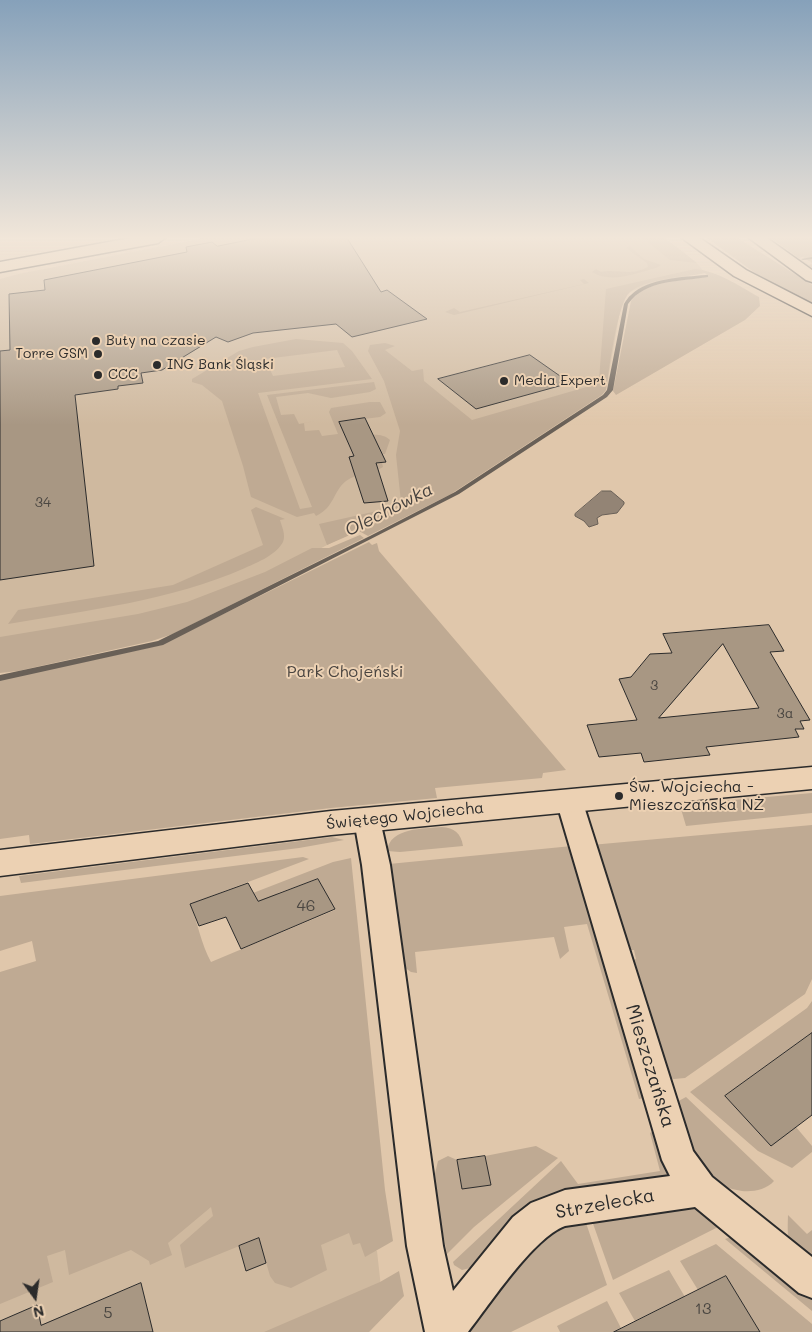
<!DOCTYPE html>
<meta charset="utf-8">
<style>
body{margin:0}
#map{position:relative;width:812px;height:1332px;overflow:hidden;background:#e0c7ab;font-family:Mali,sans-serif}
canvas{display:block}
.north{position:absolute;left:10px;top:1272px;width:50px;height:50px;-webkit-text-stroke:4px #ecd1b3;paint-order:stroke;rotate:166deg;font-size:14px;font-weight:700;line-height:20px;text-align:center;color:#2b2b2b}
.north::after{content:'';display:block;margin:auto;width:18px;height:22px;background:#2b2b2b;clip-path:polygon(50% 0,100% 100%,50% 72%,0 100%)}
</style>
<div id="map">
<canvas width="812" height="1332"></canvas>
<div class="north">N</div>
</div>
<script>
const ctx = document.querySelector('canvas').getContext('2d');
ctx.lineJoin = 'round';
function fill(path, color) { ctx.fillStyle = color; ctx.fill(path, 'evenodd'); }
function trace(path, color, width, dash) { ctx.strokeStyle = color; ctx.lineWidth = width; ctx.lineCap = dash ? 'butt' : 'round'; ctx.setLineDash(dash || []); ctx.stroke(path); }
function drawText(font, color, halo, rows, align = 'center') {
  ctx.font = font + ' Mali,sans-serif'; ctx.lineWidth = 4; ctx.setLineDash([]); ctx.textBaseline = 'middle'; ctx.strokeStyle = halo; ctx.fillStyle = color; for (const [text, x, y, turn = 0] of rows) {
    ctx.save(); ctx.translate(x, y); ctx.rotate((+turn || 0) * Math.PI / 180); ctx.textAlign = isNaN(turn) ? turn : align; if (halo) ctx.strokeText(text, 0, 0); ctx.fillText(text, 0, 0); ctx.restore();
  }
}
const built = new Path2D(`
 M204,238H665L697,263L705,273L652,283L628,293L624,299L620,311L606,390L445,489L327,545L202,611L0,668V279L18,274Z
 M72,1022L377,1251L384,1315L369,1332H0V1157Z`);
const green = new Path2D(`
 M643,238H665L697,263L670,260Z
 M707,238H738L812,285V304L755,273Z
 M771,238H812V263L803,257L799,258L809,265L812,264V268Z
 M629,246L644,259L661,265L656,268C636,273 611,284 592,272L596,269L601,272C618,268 628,277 648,267L647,263L626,248Z
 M695,269C718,271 739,286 759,297L760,306L745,320L616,395L613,391L631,301C646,279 685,282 708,276L705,273C683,277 646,279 630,292C617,303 609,371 606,390L602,395L451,494L368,536L359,531L327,545L319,524L395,507L401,502L396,455L400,431L384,381L368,351L370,345L385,343L395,346L385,350L412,371L423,369L424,381L472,420L597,384L599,380L606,289Z
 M584,279L589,283L454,315L445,312L454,308L460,312L584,284L580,280Z
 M296,339L343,343L352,351L372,379L258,393L300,509L312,507L267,395L374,382L376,389L370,392L331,398L308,393L276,397L281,415L294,414L299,424L315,421L304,423L305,431L319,430L322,436L338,434L329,412L331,408L370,402H380L386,413L380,417L339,422L347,439C359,437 380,430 390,440L385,454L349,457L353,468L382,463L383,467C373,474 356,473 346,481C333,491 335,507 316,516L314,513L297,517L251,497L243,466L222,401L202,385L192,382V379L239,351L253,347ZM337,350L345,367L273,376L265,359Z
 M256,507L285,519L280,520C282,527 286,535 283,542C276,555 258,562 245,568C170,601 88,610 8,624L18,610L173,585L263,545L251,510Z
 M360,535L364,538L173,634L152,641L18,671L0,673V637L138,614L187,602L265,572L312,548H329Z
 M369,542L372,545L377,543L379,551L566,770L543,773L542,778L435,788L437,798L331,808L30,844L29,835L0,839V680L161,645Z
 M812,793V813L686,826L681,809L687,804Z
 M812,825V979L805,994L685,1078L674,1079L664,1077L628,963L636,959L634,950H624L591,845Z
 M442,827C454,828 461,833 463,846L400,852L387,851C390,827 424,829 442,827Z
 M332,837L344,840L299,848L21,883L19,876Z
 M572,846L649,1097L639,1099L587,924L564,927L569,951L560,959L554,937L415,952L417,973L411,972L404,967L389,864Z
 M303,857L309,859L190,904C198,923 201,944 211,962L335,910L318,879L278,893L251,926L255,895L253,893L333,862L351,858L385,1190L393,1241L365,1257L360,1243L353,1245L349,1233L321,1245L327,1270L291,1288L275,1283L270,1276L259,1238L185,1268L180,1245L213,1216L211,1207L168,1243L172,1255L150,1265L149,1261L131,1250L69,1275L65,1250L47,1256L53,1282L0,1304V972L36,961L32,941L0,951V896Z
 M812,1001V1033L725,1096L771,1146L796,1127L812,1146V1152L792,1168L758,1151L690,1092L807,1008Z
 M686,1097L774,1181C766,1190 753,1192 742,1191C688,1182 688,1148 673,1104Z
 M657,1129L671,1180L581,1194L474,1267L462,1270L454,1265L453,1262L561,1161L578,1184L660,1171L650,1133Z
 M536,1146L558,1158L474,1227L447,1254L433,1182L438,1161L448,1156L457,1160L462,1189L491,1185L485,1156Z
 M698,1204L724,1224L613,1280L591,1218Z
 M788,1215L807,1234L812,1230V1269C788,1250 787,1246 788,1215Z
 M585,1220L607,1285L511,1332H464L548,1228Z
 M737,1235L812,1297V1311L725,1239Z
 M716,1244L812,1324V1332H760L726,1276L698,1290L680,1261Z
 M669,1270L685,1297L635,1321L619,1293Z
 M399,1271L404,1296L369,1332H264L380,1282Z
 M607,1301L621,1328L614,1332H560L557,1326Z`);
const water = new Path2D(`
 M602,491H611L624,502V504L617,513L602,515L597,518L598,524L589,527L584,521L575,516V514Z`);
const stream = new Path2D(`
 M812,257V259L803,260L801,259Z
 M706,275H708V277C680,282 646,279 628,304L613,390L607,397L459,494L163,645L0,681V675L158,641L370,536L455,492L603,395L607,390L624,304C626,301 628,297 631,295C648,278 683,277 706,275Z`);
const building = new Path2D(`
 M258,238H347L381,292L387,290L427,319L352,337L336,324L253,333L228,342L216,337L162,370L141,373L143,383L118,386V389L75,395L94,566L0,580V351L10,350L9,294L45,290L44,280L187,252L186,247L212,242L217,246Z
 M530,355L570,383L476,409L438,379Z
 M365,418L386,462L376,463L388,501L364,503L349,457L354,456L339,422Z
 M769,625L784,651L770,652L810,720L800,721L804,729H795L799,737L706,747L710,755L644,762L641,753L599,757L587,725L637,720L619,679L631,677L650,654L672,653L663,634ZM723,644L759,708L659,718Z
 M318,879L335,909L241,949L226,917L199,926L190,904L248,883L258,901Z
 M812,1033V1115L771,1146L725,1096Z
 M485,1156L491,1185L462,1189L457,1160Z
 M259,1238L266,1263L246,1271L239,1246Z
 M726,1276L760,1332H614Z
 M141,1283L153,1332H0V1321L37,1305L41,1325Z`);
const street = new Path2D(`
 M569,790L578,793L582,800L693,1151L712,1177L812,1257V1298L799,1293L695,1207L565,1226C533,1238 490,1304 468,1332H425L407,1246L362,865L354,820L358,813L367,810L376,813L380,820L390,865L443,1246L453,1291L513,1217L531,1203L565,1190L670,1176L662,1160L556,800L560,793Z`);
const secondary = new Path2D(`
 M130,238H165L158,243L0,272V262Z
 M682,238H700L746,270L812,304V316L734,276Z
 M749,238H767L812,270V282L806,280Z
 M812,767V789L331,835L0,876V850L331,811Z`);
const markers = [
 [96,341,5,"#2b2b2b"],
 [98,354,5,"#2b2b2b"],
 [157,365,5,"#2b2b2b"],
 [98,375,5,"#2b2b2b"],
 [504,381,5,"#2b2b2b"],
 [619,796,5,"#2b2b2b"]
];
const farPoinames = [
 ["Buty na czasie",106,341],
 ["Torre GSM",88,354,"right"],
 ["ING Bank Śląski",167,365],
 ["CCC",108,375],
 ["Media Expert",514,381]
];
const numberNames = [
 ["34",43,503],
 ["3",654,686],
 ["3a",785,714]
];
const parkNames = [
 ["Park Chojeński",345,672]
];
const poiNames = [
 ["Św. Wojciecha -",629,787],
 ["Mieszczańska NŻ",629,805]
];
const streetNames = [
 ["Świętego Wojciecha",405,816,-6]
];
const nearNumbernames = [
 ["46",306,906],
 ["13",703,1309],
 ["5",108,1313]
];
const waterNames = [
 ["Olechówka",389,510,-27]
];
const nearStreetnames = [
 ["Mieszczańska",650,1066,73],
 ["Strzelecka",605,1204,-10]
];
fill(built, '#cfb99f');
fill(green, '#bfaa93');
fill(water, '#938475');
trace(water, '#696057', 1);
fill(stream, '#696057');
fill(building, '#a89783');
trace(building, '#2b2b2b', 1);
trace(street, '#2b2b2b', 4);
trace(secondary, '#2b2b2b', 3);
fill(street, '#ecd1b3');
fill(secondary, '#ecd1b3');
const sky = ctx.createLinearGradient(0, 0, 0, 425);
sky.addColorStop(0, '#86a1ba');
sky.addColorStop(0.56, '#f1e6d9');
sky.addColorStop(1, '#f1e6d900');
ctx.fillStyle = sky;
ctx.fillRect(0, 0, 812, 425);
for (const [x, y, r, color] of markers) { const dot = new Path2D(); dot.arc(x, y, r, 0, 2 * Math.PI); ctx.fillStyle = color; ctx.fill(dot); trace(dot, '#ecd1b3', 2); }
drawText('14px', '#2b2b2b', '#ecd1b3', farPoinames, 'left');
drawText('14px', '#4a4641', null, numberNames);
drawText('16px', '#494440', '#ecd1b3', parkNames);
drawText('16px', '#2b2b2b', '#ecd1b3', poiNames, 'left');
drawText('16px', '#2b2b2b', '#ecd1b3', streetNames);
drawText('16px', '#4a4641', null, nearNumbernames);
drawText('italic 18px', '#45413e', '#ecd1b3', waterNames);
drawText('19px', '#2b2b2b', '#ecd1b3', nearStreetnames);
</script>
